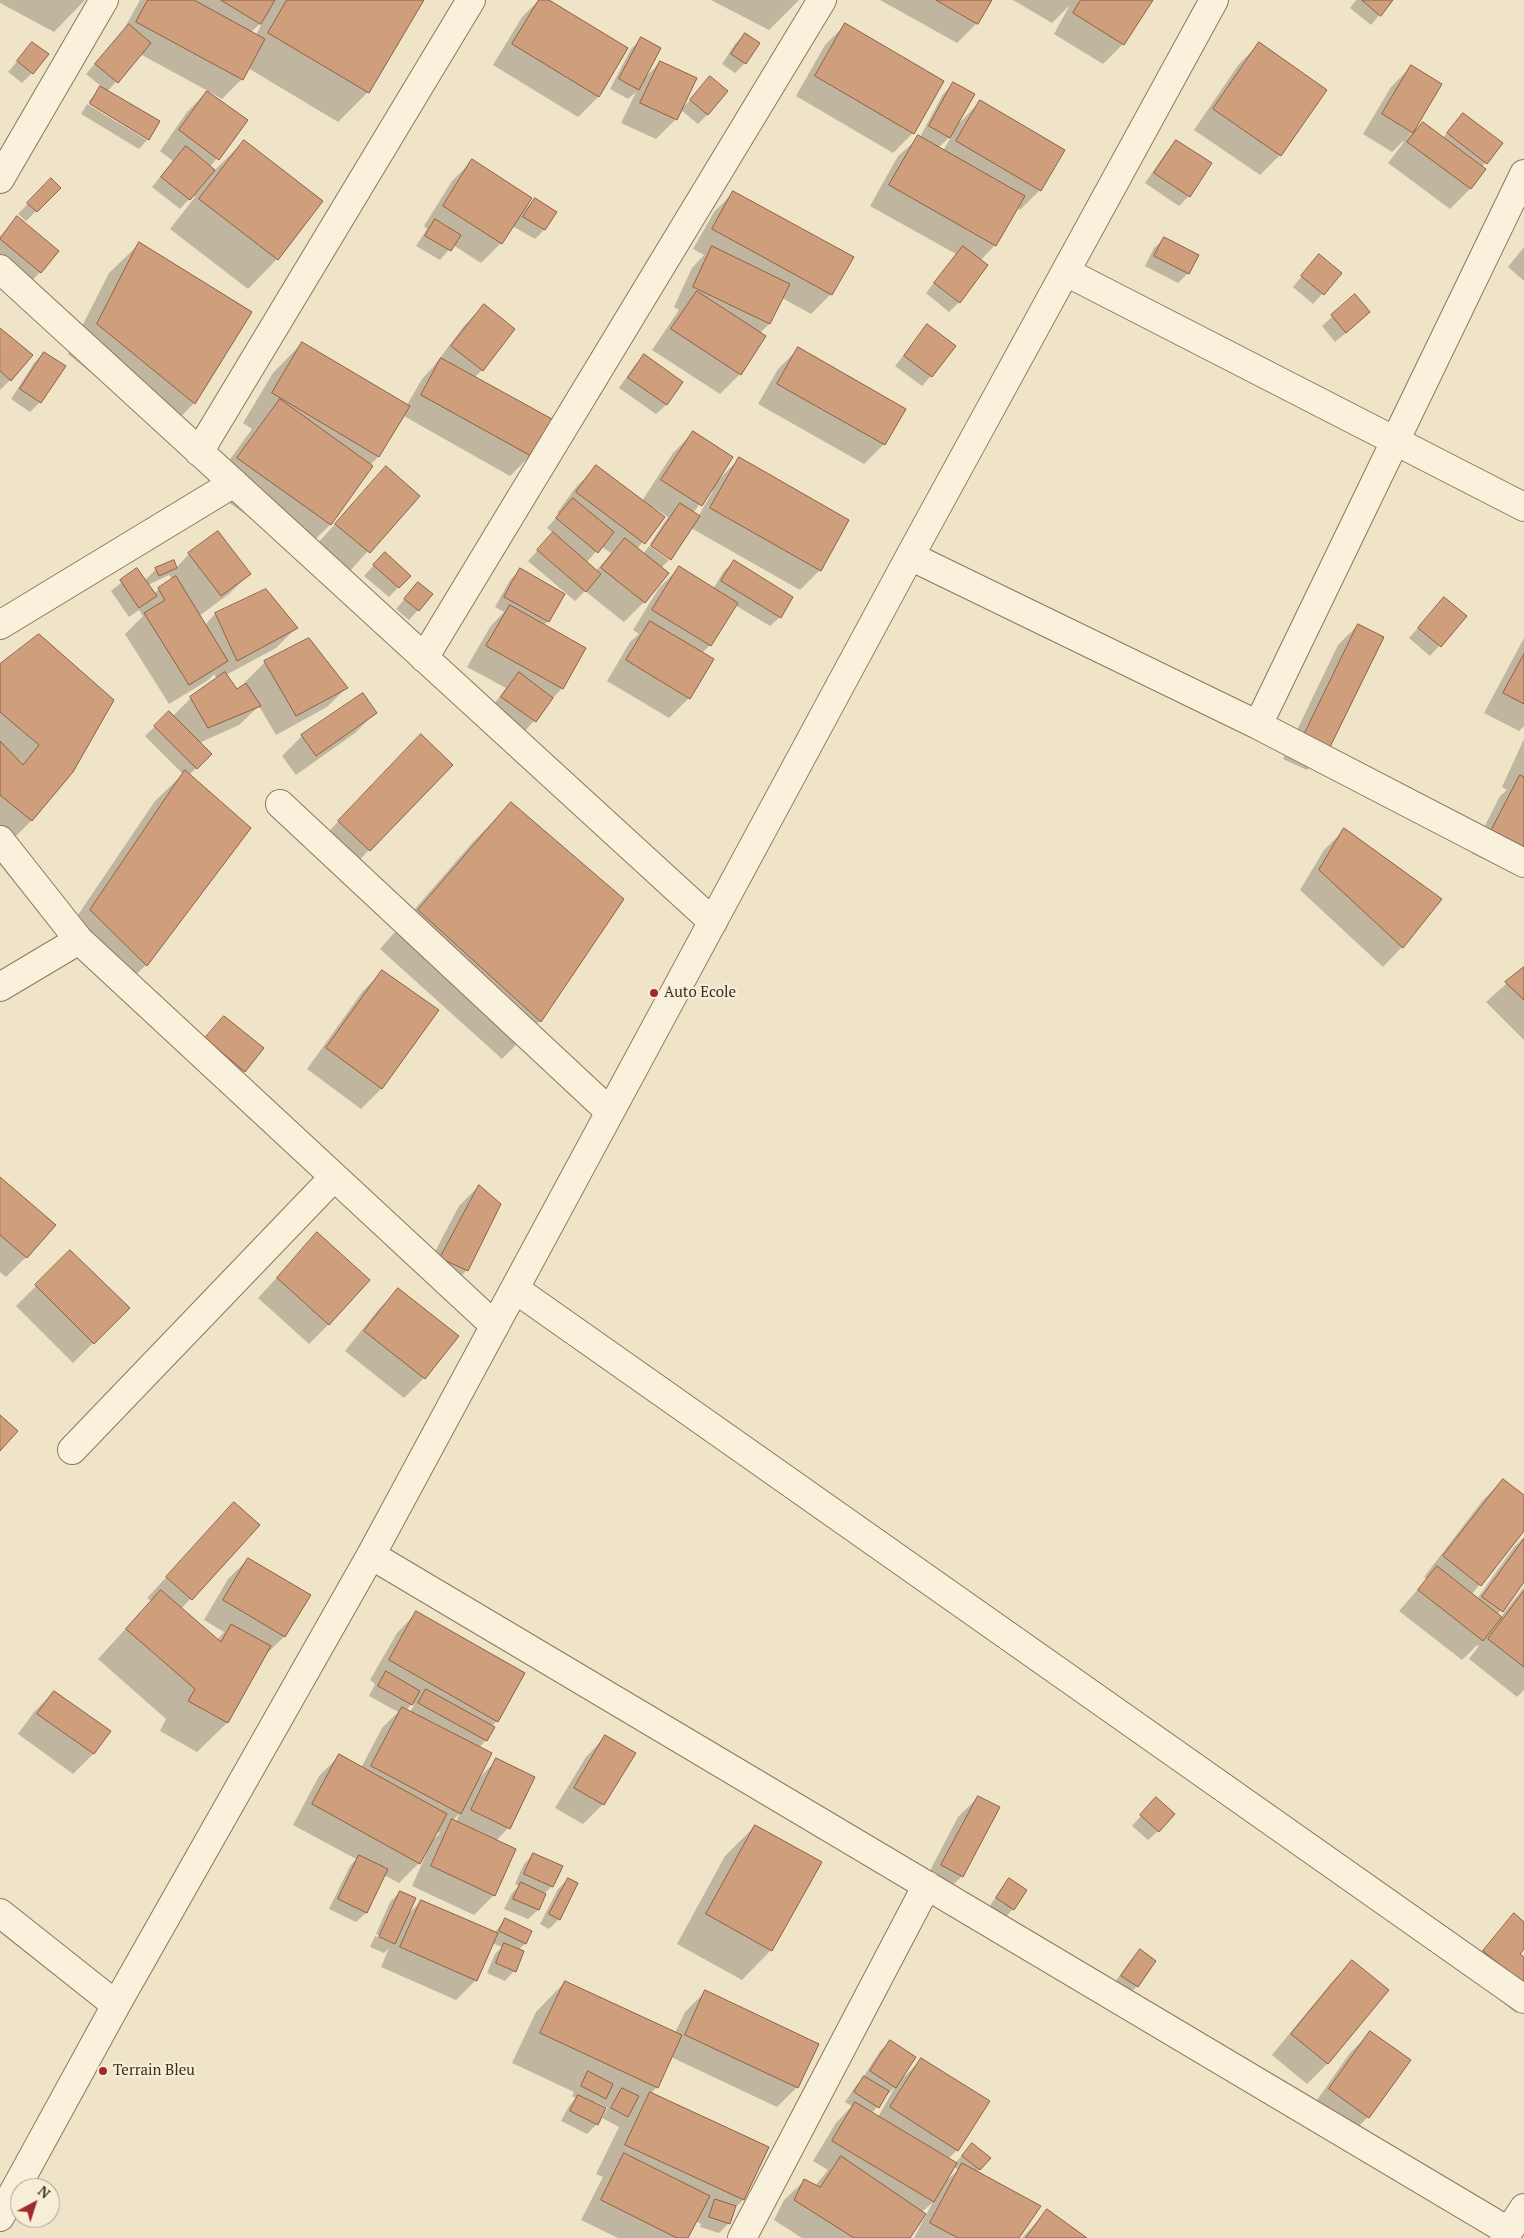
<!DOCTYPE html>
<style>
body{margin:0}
#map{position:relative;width:1524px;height:2238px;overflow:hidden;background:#f0e4c8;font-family:"PT Serif",serif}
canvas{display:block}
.north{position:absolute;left:10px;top:2178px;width:50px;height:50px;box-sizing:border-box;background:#f7eed8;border:1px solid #ada18e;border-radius:50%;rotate:40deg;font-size:14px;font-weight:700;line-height:20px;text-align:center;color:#3d2e20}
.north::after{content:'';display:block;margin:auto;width:18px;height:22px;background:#9e2a2b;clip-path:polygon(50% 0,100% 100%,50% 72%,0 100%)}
</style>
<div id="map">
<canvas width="1524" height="2238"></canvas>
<div class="north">N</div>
</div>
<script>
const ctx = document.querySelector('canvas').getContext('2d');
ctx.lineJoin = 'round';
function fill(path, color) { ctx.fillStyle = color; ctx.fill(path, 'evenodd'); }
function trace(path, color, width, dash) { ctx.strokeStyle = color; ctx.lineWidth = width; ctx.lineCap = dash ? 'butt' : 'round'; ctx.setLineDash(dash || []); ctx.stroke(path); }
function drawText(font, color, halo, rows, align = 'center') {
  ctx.font = font + ' "PT Serif",serif'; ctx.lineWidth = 4.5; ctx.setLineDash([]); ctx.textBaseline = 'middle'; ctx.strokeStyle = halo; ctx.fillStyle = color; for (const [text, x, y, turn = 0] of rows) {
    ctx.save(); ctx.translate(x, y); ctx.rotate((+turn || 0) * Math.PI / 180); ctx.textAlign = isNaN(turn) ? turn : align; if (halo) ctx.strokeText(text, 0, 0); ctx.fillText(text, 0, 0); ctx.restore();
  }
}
const shadow = new Path2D(`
 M0,0H85L54,32L0,3Z
 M140,0H423L368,92L338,122L248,68L242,79L222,99L210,92L209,94L246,121L210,167L214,171L244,141L321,201L277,259L248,289L170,229L195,197L193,195L180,209L152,187L173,161L160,151L187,112L208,91L140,54L107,92L158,122L148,139L139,149L81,114L87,104L147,140V137L88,102L102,87L86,74L123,31ZM263,21L256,35L251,32Z
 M539,0H547L627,49L598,97L578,117L493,65L522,17Z
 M711,0H799L769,30Z
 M880,0H990L977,23L957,43Z
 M1013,0H1151L1123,44L1103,64L1054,34L1070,5L1052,23Z
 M1356,0H1392L1371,25L1350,8Z
 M845,25L913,133L893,153L796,96L825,45Z
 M745,35L758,44L745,63L735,73L722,64L735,44Z
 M641,39L645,78L660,62L695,79L676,119L656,139L621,123L636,92L628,99L610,89L631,49Z
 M32,44V73L22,83L8,72Z
 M1259,44L1325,90L1280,155L1260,175L1194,130L1239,64Z
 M1411,67L1440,85L1410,135L1423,123L1443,138L1463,114L1501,143L1482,167L1484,169L1470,189L1450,209L1388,163L1404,142L1403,141L1392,152L1363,134L1391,87Z
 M710,78L708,114L698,124L681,110Z
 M953,84L957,125L980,102L1040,190L1020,210L1017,208L995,245L980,261L959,302L949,312L926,293L956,254L870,206L898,156L920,137L943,94ZM952,135L943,151L938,148Z
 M1176,141L1189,196L1179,206L1145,183L1167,151Z
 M472,161L524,210L535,199L555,212L544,230L535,239L512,226L501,243L481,263L453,245L440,260L416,246L427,229L424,226L452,181Z
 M59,188L26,221L18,214L42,189Z
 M734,192L831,294L811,314L782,298L769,324L760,333L740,374L720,394L652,350L679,310L674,307L692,268L704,255L693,249L714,212Z
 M17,218L40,272L31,282L0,257V237Z
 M1164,239L1188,273L1178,283L1145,266L1154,248Z
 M139,244L194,403L165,433L68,354L109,273Z
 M1524,247V281L1508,267Z
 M1310,266L1340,274L1313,304L1293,287Z
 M1355,296L1359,322L1335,342L1322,326Z
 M484,306L482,370L475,377L550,419L530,456L510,476L402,415L378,457L370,465L371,466L330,525L300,554L209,488L252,429L243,423L273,373L302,343L407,405L422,379L433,367L464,326Z
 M927,326L931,376L922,386L895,366Z
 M0,330L10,380L0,390Z
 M798,349L884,444L864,464L758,404L778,369Z
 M44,353L40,402L30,412L11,399L34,363Z
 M645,356L682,382L666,405L656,414L619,388L635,365Z
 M693,433L719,479L739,459L820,570L800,590L691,528L670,559L650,544L668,517L653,507L652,509L663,517L637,549L643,554L649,546L669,560L661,568L644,602L624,622L585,591L575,601L528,561L553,533L547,528L559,514L557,513L576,487L596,467L642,501L673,453ZM711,489L713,491L698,517L693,513ZM601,546L611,553L596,571L586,563Z
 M386,468L418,496L349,572L316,545Z
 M218,533L249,574L229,594L199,616L205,625L215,614L266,591L296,628L276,648L226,675L237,691L246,684L245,682L265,662L346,688L327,707L276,735L259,706L239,725L199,743L211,754L189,775L249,828L146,965L116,994L61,940L155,801L183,774L145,736L169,713L172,717L191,698L217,679L214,674L207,681L169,704L125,634L143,616L139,610L129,617L111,591L137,570L145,580L156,569L176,568L189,554ZM169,575L173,580L154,593L148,585Z
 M734,562L780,617L770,626L735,605L710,645L702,653L689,698L669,718L607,681L630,642L639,634L633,630L659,588L679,568L713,589L724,571Z
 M375,564L409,576L389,597L364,576Z
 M520,570L548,621L543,626L562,688L525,731L492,707L506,688L467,667L490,627L504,612L495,607L510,580Z
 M409,594L418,610L409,620L396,609Z
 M1444,599L1465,616L1430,656L1409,638Z
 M1358,625L1327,750L1307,770L1283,759L1338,645Z
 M1524,638V726L1519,731L1484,713Z
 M0,666L72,771L31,821L2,850L0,849Z
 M375,713L355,733L296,775L282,756L302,736Z
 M1524,739V867L1516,875L1471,853L1500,796L1507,790L1502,787Z
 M401,755L369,850L350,870L319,842Z
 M511,803L540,1021L502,1059L380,949L473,842Z
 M1344,830L1402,947L1383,967L1300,890L1324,850Z
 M1524,968V1040L1486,1002Z
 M383,971L437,1010L381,1089L361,1109L307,1069L363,991Z
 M224,1017L244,1071L234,1081L196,1049Z
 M0,1179L26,1257L6,1277L0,1272Z
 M479,1186L499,1204L467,1270L447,1290L421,1278L459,1206Z
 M317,1234L329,1324L309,1344L258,1298Z
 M70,1252L128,1308L73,1363L16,1306Z
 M398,1290L457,1337L424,1378L404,1398L345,1351L378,1310Z
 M1503,1480L1524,1496V1529L1471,1595L1477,1599L1514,1547L1524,1537V1580L1497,1615L1500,1618L1524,1587V1690L1517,1697L1469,1659L1479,1646L1477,1645L1462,1660L1399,1611L1427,1579L1424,1577L1483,1500Z
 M234,1504L258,1525L181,1609L217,1640L224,1632L204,1620L228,1579L248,1559L284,1637L264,1656L227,1723L197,1752L160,1731L166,1719L98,1659L151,1601L147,1598Z
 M416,1613L497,1721L492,1726L486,1740L479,1748V1778L497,1760L508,1828L496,1841L494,1895L474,1915L412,1886L428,1850L426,1849L419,1863L399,1883L384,1875L366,1913L356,1922L329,1909L350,1866L356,1859L293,1825L319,1776L339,1756L361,1768L382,1728L398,1712L369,1696L375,1684L370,1680L397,1633ZM412,1704L414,1705L410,1712L406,1710ZM460,1813L456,1822L453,1820ZM436,1831L440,1833L431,1842Z
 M54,1692L109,1731L93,1754L73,1774L18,1734L34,1712Z
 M605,1737L634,1753L603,1804L583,1824L555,1808L586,1757Z
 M978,1797L998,1808L962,1876L942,1896L922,1886L958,1817Z
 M1147,1809L1158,1831L1148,1840L1132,1826Z
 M755,1826L771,1950L742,1980L677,1944L725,1856Z
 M533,1855L552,1886L544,1894L538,1910L528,1919L504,1909L512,1893L519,1886L515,1884L524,1864Z
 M568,1879L559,1919L549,1929L540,1924L558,1889Z
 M1009,1880L1013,1909L1004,1919L988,1909L1000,1890Z
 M400,1892L406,1916L421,1901L494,1933L505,1920L530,1932L525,1944L518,1950L514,1971L505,1981L487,1973L495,1954L502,1947L492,1943L476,1980L456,2000L381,1967L389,1948L384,1953L370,1947L375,1936L391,1943V1941L376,1934L390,1902Z
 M1514,1915L1524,1923V1947L1518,1954L1524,1959V2005L1516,2013L1464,1971Z
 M1140,1951L1154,1962L1137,1986L1127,1996L1112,1986L1130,1961Z
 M1352,1962L1387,1991L1327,2064L1307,2084L1272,2055L1332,1982Z
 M565,1982L675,2033L685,2012L705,1992L797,2087L777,2107L671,2057L657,2087L651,2093L767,2148L743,2200L734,2209L729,2223L719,2233L700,2227L701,2224L696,2221L687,2238H618L581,2220L603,2177L596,2174L619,2127L602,2118L608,2108L596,2102L595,2104L604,2109L597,2124L587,2134L561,2121L569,2106L576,2098L572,2096L574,2092L512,2063L536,2012Z
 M1370,2033L1368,2117L1348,2137L1310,2110L1350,2053Z
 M890,2042L901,2080L922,2059L957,2150L948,2159L955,2163L972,2145L989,2158L977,2172L1017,2238H914L933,2202L922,2212L908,2238H802L774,2220L784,2200L804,2181L815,2186L828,2170L813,2161L836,2123L852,2106L845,2102L855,2087L862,2079L880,2051ZM895,2087L878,2117L872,2113L885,2097ZM954,2167L958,2170L946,2181Z
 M1047,2211L1085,2238H1022Z`);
const building = new Path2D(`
 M148,0H194L265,39L243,80L136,22Z
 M221,0H275L261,24Z
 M287,0H424L369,93L268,33Z
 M539,0H549L628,48L599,97L512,44Z
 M936,0H992L978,24Z
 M1081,0H1153L1124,45L1073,13Z
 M1362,0H1393L1381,16Z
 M845,23L944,81L914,134L815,76Z
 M129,24L151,43L118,83L95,64Z
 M745,33L760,43L746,64L731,54Z
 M641,37L661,48L639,90L619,79Z
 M32,42L49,54L33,74L17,61Z
 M1259,42L1327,90L1281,156L1213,109Z
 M660,61L697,78L677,120L640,103Z
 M1411,65L1442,84L1413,133L1382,114Z
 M710,76L728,91L708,115L690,100Z
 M953,82L975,94L950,138L929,126Z
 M100,86L160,121L149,140L90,104Z
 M207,91L248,120L219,160L179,130Z
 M980,100L1065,150L1041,191L956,141Z
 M1463,113L1503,143L1487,164L1447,133Z
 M1423,122L1486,169L1471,189L1407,142Z
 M918,135L1025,196L996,246L889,185Z
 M244,140L323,201L278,260L199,199Z
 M1176,140L1212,163L1190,197L1154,173Z
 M186,146L215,170L190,200L161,177Z
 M472,159L532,198L502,244L443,206Z
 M51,178L61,188L37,212L27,203Z
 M733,191L854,257L832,295L712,229Z
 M535,198L557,212L545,230L523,217Z
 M17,216L59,251L41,273L0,239Z
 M435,219L461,235L451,251L425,236Z
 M1164,237L1199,255L1189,274L1154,256Z
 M139,242L252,312L195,404L97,324Z
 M712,246L790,284L770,324L693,287Z
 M963,246L988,265L960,303L934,283Z
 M1319,254L1342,273L1324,295L1301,276Z
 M697,291L766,336L741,375L671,329Z
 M1355,294L1370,312L1346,333L1331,315Z
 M484,304L515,329L483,371L451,346Z
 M927,324L956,346L932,377L904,356Z
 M0,328L33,355L11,381L0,371Z
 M302,342L410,406L379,457L272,393Z
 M798,347L906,409L885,445L777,384Z
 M44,352L66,366L41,403L20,389Z
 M644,354L683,382L667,405L628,378Z
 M441,358L552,419L531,456L421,395Z
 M280,399L373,466L331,525L237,458Z
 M693,431L733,457L702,506L661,480Z
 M739,457L849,520L821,571L710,508Z
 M596,465L665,517L645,544L576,492Z
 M386,466L420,496L370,553L335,524Z
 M573,498L614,532L598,553L556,518Z
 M680,503L700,516L671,560L651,546Z
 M218,531L251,574L221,596L188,553Z
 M553,532L601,574L586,592L537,550Z
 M625,538L669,573L645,603L601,568Z
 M385,552L411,576L399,588L373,565Z
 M174,560L177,568L159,576L155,568Z
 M734,560L793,597L781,618L721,581Z
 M679,566L738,603L711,646L652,610Z
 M137,568L157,596L139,608L120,580Z
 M520,568L565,594L549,622L504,597Z
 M176,576L228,661L189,685L144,613L165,600L158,588Z
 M418,582L433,594L419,611L404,599Z
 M266,589L298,628L237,661L215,613Z
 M1444,597L1467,616L1441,647L1418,628Z
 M510,605L586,648L563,689L486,646Z
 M650,621L714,659L690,699L626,660Z
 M1358,624L1384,637L1328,751L1302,739Z
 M39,634L114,700L73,772L32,821L0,795V741L23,765L39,745L0,712V664Z
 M309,638L348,688L296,716L264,661Z
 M1524,654V704L1503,693Z
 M225,672L237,689L246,683L261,706L208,728L190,697Z
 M519,672L553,698L536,722L501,697Z
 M363,693L377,713L316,756L301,735Z
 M169,711L212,754L197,769L154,726Z
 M421,734L453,765L370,851L338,821Z
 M185,770L251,828L147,966L90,910Z
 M1520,775L1524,777V850L1490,833Z
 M511,802L624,899L541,1022L418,910Z
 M1344,828L1442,899L1403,948L1319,870Z
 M1524,967V1000L1505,982Z
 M382,970L439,1010L382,1089L326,1048Z
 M224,1016L264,1048L245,1072L205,1038Z
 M0,1177L56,1225L27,1258L0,1235Z
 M479,1185L501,1204L468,1271L440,1258Z
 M317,1232L370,1280L329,1325L277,1278Z
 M70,1250L130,1308L94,1344L35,1285Z
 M398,1288L459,1336L425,1379L364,1331Z
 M0,1415L18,1431L0,1451Z
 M1503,1479L1524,1495V1531L1481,1586L1443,1556Z
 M234,1502L260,1525L192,1600L166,1577Z
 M1524,1539V1582L1503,1612L1482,1597Z
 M248,1558L311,1595L285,1637L223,1600Z
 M1437,1566L1502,1617L1483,1641L1418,1590Z
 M161,1590L221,1642L231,1624L271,1646L228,1723L188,1701L195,1689L126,1629Z
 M1524,1591V1667L1488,1639Z
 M416,1611L525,1673L498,1722L389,1660Z
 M386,1671L420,1691L412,1705L378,1686Z
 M426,1689L495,1727L487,1741L418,1703Z
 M54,1691L111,1731L94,1754L37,1714Z
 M402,1707L492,1753L461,1814L371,1766Z
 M605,1735L636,1753L604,1805L574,1788Z
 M339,1754L447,1814L420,1864L312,1804Z
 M496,1758L535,1777L510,1829L471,1810Z
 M978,1796L1000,1807L963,1877L941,1865Z
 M1156,1797L1175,1814L1159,1832L1140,1815Z
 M452,1819L516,1849L495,1896L431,1866Z
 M755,1825L822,1862L772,1951L706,1914Z
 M533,1853L563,1866L553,1887L524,1874Z
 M359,1855L388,1869L367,1913L338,1899Z
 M568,1878L578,1883L560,1920L549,1914Z
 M1009,1878L1027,1890L1014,1910L996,1898Z
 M521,1882L546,1894L539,1910L513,1899Z
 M400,1891L416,1898L395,1944L379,1937Z
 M421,1900L498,1933L477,1981L400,1947Z
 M1514,1913L1524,1922V1949L1520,1954L1524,1957V1984L1483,1951Z
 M505,1918L532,1931L526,1944L499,1931Z
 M504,1943L524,1951L516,1972L496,1963Z
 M1140,1949L1156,1961L1138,1987L1121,1976Z
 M1352,1960L1389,1990L1328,2064L1291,2034Z
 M565,1981L682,2035L658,2088L540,2033Z
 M705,1990L819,2044L798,2088L685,2035Z
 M1370,2031L1411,2060L1369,2118L1329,2089Z
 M890,2040L916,2057L896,2088L870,2071Z
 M921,2058L990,2101L958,2151L890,2107Z
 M588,2071L613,2084L606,2099L581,2086Z
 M864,2076L889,2091L879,2108L854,2092Z
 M622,2088L639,2096L628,2117L611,2108Z
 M650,2092L769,2147L744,2200L625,2145Z
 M578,2095L606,2108L598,2125L570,2111Z
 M855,2102L957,2163L934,2202L832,2141Z
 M972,2143L991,2158L980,2170L962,2156Z
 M624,2153L710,2196L688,2238H677L601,2200Z
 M841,2156L926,2214L910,2238H854L794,2200L804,2179L820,2187Z
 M962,2163L1041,2206L1019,2238H958L930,2223Z
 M715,2199L736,2206L730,2224L709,2217Z
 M1047,2209L1087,2238H1026Z`);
const minor = new Path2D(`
 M0,179L104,0
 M0,269L713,922
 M1066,272L1524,507
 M199,452L471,0
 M910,556L1258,725L1524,863
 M0,625L234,483
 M424,658L822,0
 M1258,725L1524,174
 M280,804L610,1112
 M0,840L79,940L495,1326
 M0,987L79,940
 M515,1289L1524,1999
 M72,1450L334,1177
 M371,1555L1508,2231
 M0,1913L116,2005
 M0,2217L116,2005L371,1555L910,556L1214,0
 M742,2238L927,1885
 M1504,2238L1524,2208`);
const markers = [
 [654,993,5,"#9e2a2b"],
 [103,2071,5,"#9e2a2b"]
];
const poiNames = [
 ["Auto Ecole",664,993],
 ["Terrain Bleu",113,2071]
];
fill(shadow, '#0003');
fill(building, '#cf9f7d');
trace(building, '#8d5f41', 1);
trace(minor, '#8d765c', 30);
trace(minor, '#faf1dc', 28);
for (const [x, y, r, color] of markers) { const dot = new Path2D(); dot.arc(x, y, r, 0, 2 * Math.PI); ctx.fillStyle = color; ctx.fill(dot); trace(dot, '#f7eed8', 2); }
drawText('15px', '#3d2e20', '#f7eed8', poiNames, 'left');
</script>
